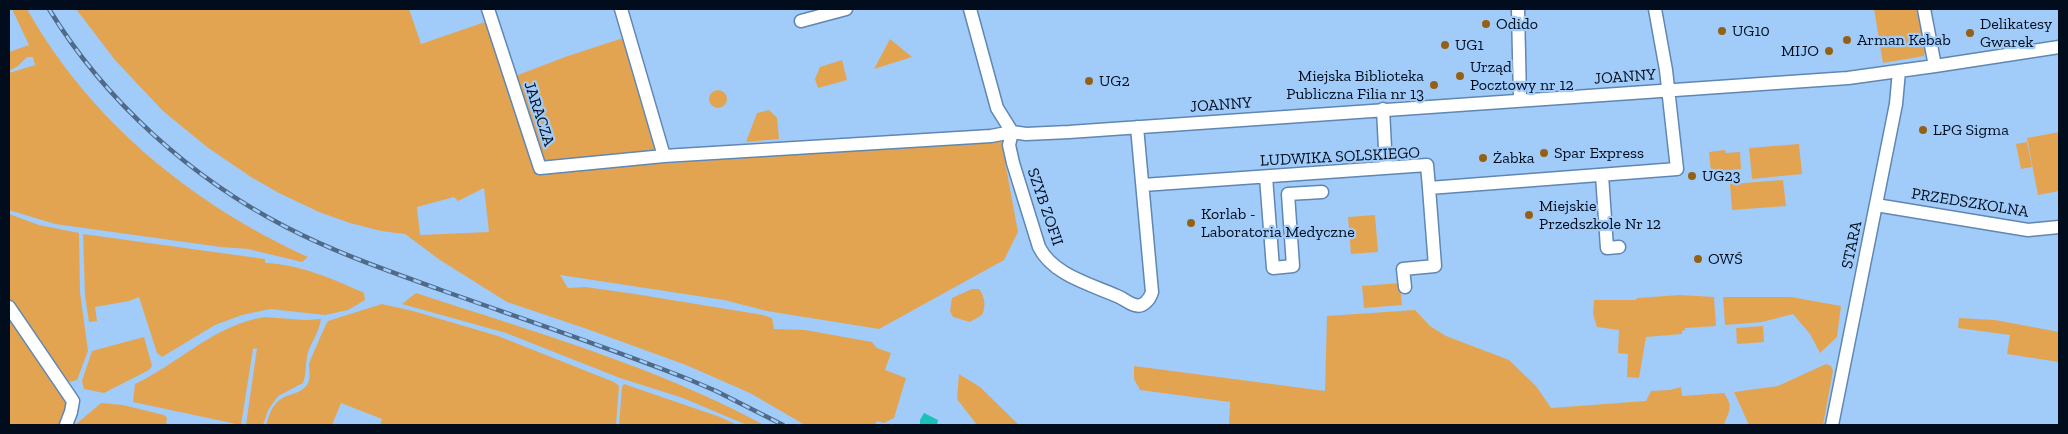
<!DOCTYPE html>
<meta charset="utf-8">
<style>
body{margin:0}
#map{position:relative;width:2068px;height:434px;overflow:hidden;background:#a1cbf9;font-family:"Zilla Slab",serif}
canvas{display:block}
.frame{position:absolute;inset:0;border:10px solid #010d1c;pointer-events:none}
</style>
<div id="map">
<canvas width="2068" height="434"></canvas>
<div class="frame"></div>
</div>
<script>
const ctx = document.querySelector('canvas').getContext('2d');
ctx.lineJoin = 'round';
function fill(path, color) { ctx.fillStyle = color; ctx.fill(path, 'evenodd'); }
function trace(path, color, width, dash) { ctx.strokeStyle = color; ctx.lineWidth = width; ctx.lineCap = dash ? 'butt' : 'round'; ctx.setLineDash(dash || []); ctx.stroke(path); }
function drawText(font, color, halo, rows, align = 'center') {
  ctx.font = font + ' "Zilla Slab",serif'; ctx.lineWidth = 4.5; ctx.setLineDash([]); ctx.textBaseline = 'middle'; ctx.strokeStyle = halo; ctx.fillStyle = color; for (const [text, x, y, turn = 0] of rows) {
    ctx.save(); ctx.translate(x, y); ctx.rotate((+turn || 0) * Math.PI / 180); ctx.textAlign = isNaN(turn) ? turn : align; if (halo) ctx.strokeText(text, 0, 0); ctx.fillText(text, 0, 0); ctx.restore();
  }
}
const green = new Path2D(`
 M12,9H27C90,121 192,204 308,257L302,262L248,249L221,247L55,224L9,210V73L35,65L33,57H27L18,66L9,71V52L29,45Z
 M76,9H409L421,44L488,21L505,80L565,57L626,37L638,92L659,164L1001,140L1018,232L1004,260L879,329L767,311L724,300L560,275L568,288L585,287L635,294L763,315L772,318L774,329L805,330L872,342L877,348L891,353L885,370L906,378L894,418L884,423L877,421L875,425H805L750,393L686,365L587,329L507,302L440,260L405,234L381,231L350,223L319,212L279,193L251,177L207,147L163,111L115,60ZM484,188L489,232L420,235L417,207L454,197L458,201Z
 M1874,9H1916L1926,45L1924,56L1883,63Z
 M890,39L912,57L874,69Z
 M842,60L847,80L818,88L815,79L820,67Z
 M709 99a9 9 0 1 1 18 0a9 9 0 1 1-18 0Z
 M769,110L777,118L779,139L746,142L757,113Z
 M2059,132V191L2038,195L2027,138Z
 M2027,142L2032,167L2021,169L2016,144Z
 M1799,144L1802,174L1752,179L1749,148Z
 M1725,150L1726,153L1740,152L1741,169L1711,172L1709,152Z
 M1783,180L1786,206L1732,210L1730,184Z
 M9,214L39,225L79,233L80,292L88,351L77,380L70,382L63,376L9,303Z
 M1375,215L1378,252L1351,254L1348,217Z
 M83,234L265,259V263C299,264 333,279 364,293L365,300L348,310L325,315L270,309L242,315L215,325L162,357L157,353L139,297L129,301L95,307L97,321L89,322L85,296Z
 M1400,283L1402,305L1364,308L1362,286Z
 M972,289H979C985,296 986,307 982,315L970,322L953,317L950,311L952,298Z
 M416,293C534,332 655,366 764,425H747L683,398L620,378L506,333L402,304Z
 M1680,295L1714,297L1716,326L1685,328V330L1682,331V334L1646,337L1639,378L1627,377L1628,354L1618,353L1619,330L1597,327L1593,314L1594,300H1636L1637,298Z
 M1723,297H1791L1841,306L1837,337L1820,353L1810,334L1793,314L1762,322L1725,325Z
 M382,304L413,311L498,336L614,382L619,386L616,425H380L382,419L341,403L332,425H266C269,416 272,404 281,399C290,393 302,394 308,383C311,377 309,371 309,364C310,361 326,323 328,321Z
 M1415,310L1430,326L1446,336L1509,360L1536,386L1551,408L1646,401L1651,391L1670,390L1681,387L1682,396L1724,393C1734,408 1729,410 1724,425H1229L1230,402L1140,390L1134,379V366L1325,391L1327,316Z
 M9,313L67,400L66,413L59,425H9Z
 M264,317L305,320L321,319C319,332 312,341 308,352C305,363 307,373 303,383L278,396L268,410L263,425H246L257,348L253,349L241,425L133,402L135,384C179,363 213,326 264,317Z
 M1959,318L1995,320L2059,332V362L2007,354L2010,335L1958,328Z
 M1763,326L1764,342L1737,344L1736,328Z
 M144,337L151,362L152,366L149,370L104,393L84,389L82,381L92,351Z
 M1826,364L1831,366L1833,371L1823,425H1749L1734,392L1778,386Z
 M959,374L980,387L1019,425H977L957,399Z
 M624,384L720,417L737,425H619L622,387Z
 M101,403L123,405L164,415L167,418L166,425H75Z`);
const water = new Path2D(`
 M924,413L938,420L937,425H920V420Z`);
const minor = new Path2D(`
 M488,9L540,168L664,156L991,136L1012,132L1026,134L1069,132L1848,78L1935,66L2059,47
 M621,9L664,156
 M970,9L997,108L1012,132
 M1518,9L1520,100
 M1924,9L1935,66
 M801,21L846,9
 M1383,109L1386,168
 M1012,132L1009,145L1013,163L1039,247C1053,275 1090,284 1117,296C1123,298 1129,304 1135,305C1143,308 1150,299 1152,292L1137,127
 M1602,175L1607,248L1619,247
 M1266,177L1273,268L1293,266L1288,194L1322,192
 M1143,185L1427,165L1429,188L1677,169L1666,70L1655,9
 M1876,205L2028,230L2059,227
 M1405,287L1403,269L1435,266L1429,188
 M9,307L73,401L71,412L66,425
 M1832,425L1896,104L1899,71`);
const rail = new Path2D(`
 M49,9C105,101 191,178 286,227C336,253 389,271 441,290C523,319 607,347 688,379L716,391L783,425`);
const markers = [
 [1486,24,5,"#946114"],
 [1722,31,5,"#946114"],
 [1970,33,5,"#946114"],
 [1847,40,5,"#946114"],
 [1445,45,5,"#946114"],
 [1829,51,5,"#946114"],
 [1460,76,5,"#946114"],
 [1089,81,5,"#946114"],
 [1434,85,5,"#946114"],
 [1923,130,5,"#946114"],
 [1544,153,5,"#946114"],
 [1483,158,5,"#946114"],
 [1692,176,5,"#946114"],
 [1529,215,5,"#946114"],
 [1191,223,5,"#946114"],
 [1698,259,5,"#946114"]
];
const poiNames = [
 ["Odido",1496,24],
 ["Delikatesy",1980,24],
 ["Gwarek",1980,42],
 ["UG10",1732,31],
 ["Arman Kebab",1857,40],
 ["UG1",1455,45],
 ["MIJO",1819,51,"right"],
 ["Urząd",1470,67],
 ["Pocztowy nr 12",1470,85],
 ["Miejska Biblioteka",1424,76,"right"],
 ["Publiczna Filia nr 13",1424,94,"right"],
 ["UG2",1099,81],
 ["LPG Sigma",1933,130],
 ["Spar Express",1554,153],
 ["Żabka",1493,158],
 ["UG23",1702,176],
 ["Miejskie",1539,206],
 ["Przedszkole Nr 12",1539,224],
 ["Korlab -",1201,214],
 ["Laboratoria Medyczne",1201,232],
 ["OWŚ",1708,259]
];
const streetNames = [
 ["JOANNY",1625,77,-4],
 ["JOANNY",1221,105,-4],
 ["JARACZA",539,114,72],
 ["LUDWIKA SOLSKIEGO",1340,157,-3],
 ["PRZEDSZKOLNA",1970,203,9],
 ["SZYB ZOFII",1045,207,71],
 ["STARA",1852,245,-78]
];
fill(green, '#e3a452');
fill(water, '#1dbfb9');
trace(minor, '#6087b2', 15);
trace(minor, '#fff', 12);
trace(rail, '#4f6987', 4.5);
trace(rail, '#a1cbf9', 2.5, [8]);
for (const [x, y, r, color] of markers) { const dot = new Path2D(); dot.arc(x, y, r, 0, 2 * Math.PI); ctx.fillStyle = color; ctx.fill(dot); trace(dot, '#a1cbf9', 2); }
drawText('16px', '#010d1c', '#a1cbf9', poiNames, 'left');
drawText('16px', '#010d1c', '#a1cbf9', streetNames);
</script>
